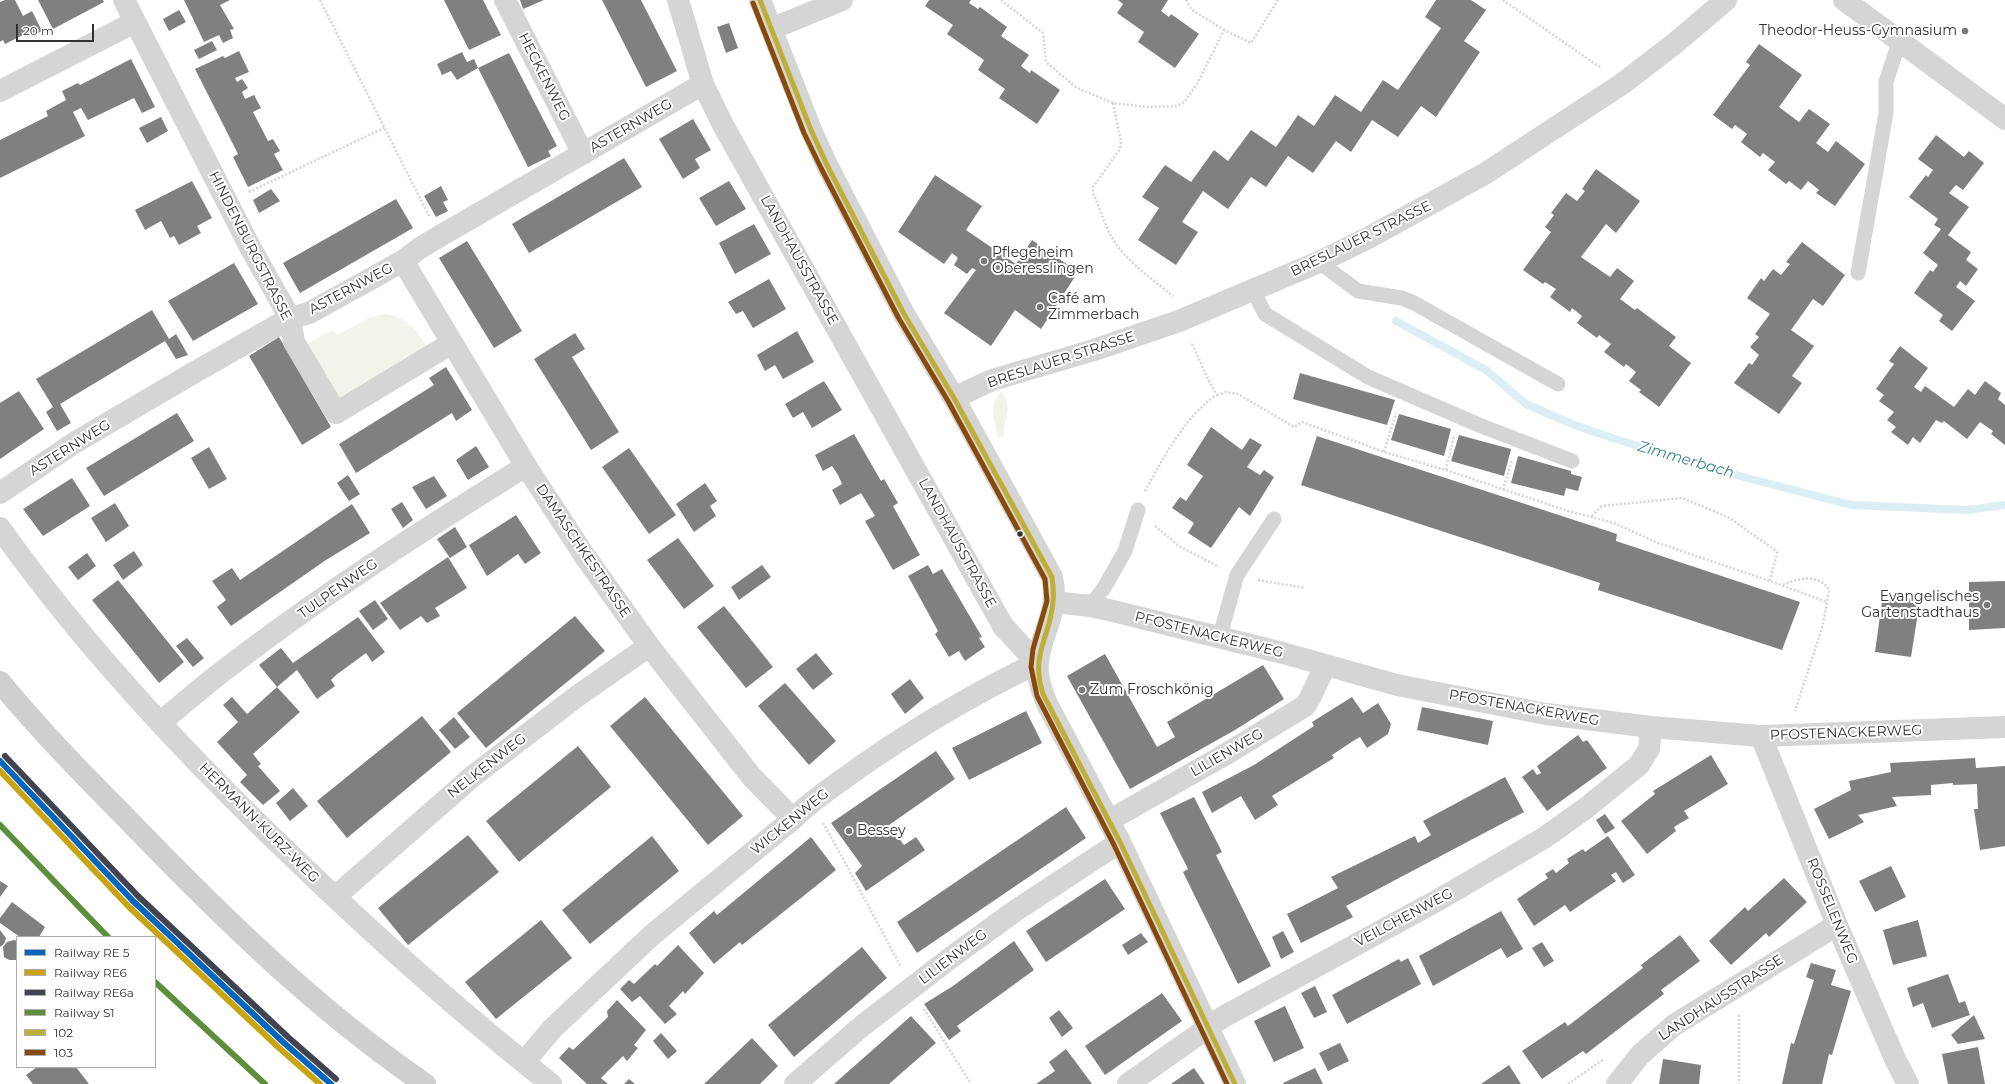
<!DOCTYPE html>
<meta charset="utf-8">
<style>
body{margin:0}
#map{position:relative;width:2005px;height:1084px;overflow:hidden;background:#fff;font-family:Montserrat,sans-serif}
canvas{display:block}
.legend{position:absolute;left:16px;top:936px;width:140px;height:132px;box-sizing:border-box;background:#fff;border:1px solid #adadad;margin:0;padding:5px 7px;list-style:none;font-size:12px;color:#313131}
.legend li{display:flex;align-items:center;gap:8px;height:20px}
.legend b{width:20px;border:1px solid #adadad}
.scale{position:absolute;left:16px;top:24px;width:78px;height:18px;box-sizing:border-box;border:2px solid #313131;border-top:0;padding-left:5px;font-size:12px;line-height:14px;white-space:nowrap;color:#313131;-webkit-text-stroke:3px #fff;paint-order:stroke}
</style>
<div id="map">
<canvas width="2005" height="1084"></canvas>
<ul class="legend">
<li><b style="height:5px;background:#0065bd"></b>Railway RE 5</li>
<li><b style="height:5px;background:#caa310"></b>Railway RE6</li>
<li><b style="height:5px;background:#424351"></b>Railway RE6a</li>
<li><b style="height:5px;background:#5c8e3c"></b>Railway S1</li>
<li><b style="height:5px;background:#bfaf39"></b>102</li>
<li><b style="height:5px;background:#874a0a"></b>103</li>
</ul>
<div class="scale">20 m</div>
</div>
<script>
const ctx = document.querySelector('canvas').getContext('2d');
ctx.lineJoin = 'round';
function fill(path, color) { ctx.fillStyle = color; ctx.fill(path, 'evenodd'); }
function trace(path, color, width, dash) { ctx.strokeStyle = color; ctx.lineWidth = width; ctx.lineCap = dash ? 'butt' : 'round'; ctx.setLineDash(dash || []); ctx.stroke(path); }
function drawText(font, color, halo, rows, align = 'center') {
  ctx.font = font + ' Montserrat,sans-serif'; ctx.lineWidth = 4; ctx.setLineDash([]); ctx.textBaseline = 'middle'; ctx.strokeStyle = halo; ctx.fillStyle = color; for (const [text, x, y, turn = 0] of rows) {
    ctx.save(); ctx.translate(x, y); ctx.rotate((+turn || 0) * Math.PI / 180); ctx.textAlign = isNaN(turn) ? turn : align; if (halo) ctx.strokeText(text, 0, 0); ctx.fillText(text, 0, 0); ctx.restore();
  }
}
const green = new Path2D(`
 M383,314C404,315 418,330 428,348L344,398L338,399L303,346L333,330L337,335L369,318Z
 M1001,392H1003C1013,413 1004,415 1004,436L998,438C995,421 988,406 1001,392Z`);
const stream = new Path2D(`
 M1396,321L1486,370L1526,404L1572,424L1612,438L1728,473L1851,505L1967,510L2005,505`);
const building = new Path2D(`
 M5,0H15L23,16L32,11L42,31L33,36L31,31L5,44L3,40L0,42V2Z
 M38,0H103L104,2L53,29Z
 M184,0H230L220,5L234,29L230,30L233,38L223,43L219,35L204,42Z
 M444,0H483L501,35L469,50Z
 M520,0H544L523,9Z
 M602,0H641L677,71L646,87Z
 M929,0H971L969,3L978,9L980,7L1007,27L1001,36L1029,55L1021,66L1030,73L1031,70L1060,90L1037,124L999,98L1005,89L978,70L984,60L947,34L953,25L925,6Z
 M1118,0H1168L1161,11L1169,17L1171,14L1199,34L1175,68L1138,42L1144,32L1117,13L1123,4Z
 M1436,0H1471L1486,10L1464,41L1480,52L1436,117L1421,106L1398,137L1372,120L1351,152L1336,141L1313,173L1288,156L1266,187L1251,177L1228,209L1203,191L1182,222L1198,232L1176,265L1138,240L1159,208L1142,197L1165,165L1191,182L1214,150L1228,161L1251,130L1276,147L1298,115L1314,126L1335,95L1361,112L1383,80L1398,90L1441,28L1425,17Z
 M179,10L186,22L169,31L163,19Z
 M729,23L738,48L726,53L717,27Z
 M212,41L217,50L199,59L194,50Z
 M1759,44L1802,75L1779,107L1799,122L1809,109L1830,124L1816,143L1828,152L1836,141L1865,164L1835,206L1816,193L1819,190L1808,181L1801,190L1789,181L1786,184L1768,170L1775,162L1763,153L1760,157L1741,142L1747,134L1735,125L1732,129L1713,115L1750,65L1746,62Z
 M239,51L249,72L235,78L237,82L242,79L248,88L242,92L245,99L254,95L261,108L253,112L268,141L273,139L280,151L274,154L283,170L248,187L233,157L238,154L195,69L223,56L225,58Z
 M462,52L467,62L474,59L478,68L457,80L451,71L442,75L437,64Z
 M509,53L557,146L548,151L551,156L528,167L478,68Z
 M131,59L155,107L142,113L134,98L88,120L81,108L73,112L85,136L0,178V140L48,116L46,111L66,100L62,91L78,83L80,85Z
 M161,117L168,131L147,143L139,128Z
 M693,119L711,150L695,159L700,168L683,179L659,139Z
 M1936,135L1964,157L1969,151L1984,163L1963,190L1956,185L1949,193L1969,207L1948,235L1971,252L1966,260L1978,269L1966,286L1960,281L1956,287L1975,301L1952,331L1939,321L1943,315L1914,293L1930,270L1933,272L1938,265L1923,253L1941,229L1934,225L1938,219L1909,197L1926,175L1928,177L1933,170L1918,159Z
 M624,158L642,187L529,253L512,224Z
 M1596,169L1640,201L1616,233L1606,224L1581,257L1610,277L1617,268L1634,281L1620,299L1635,310L1637,308L1676,337L1669,346L1691,363L1659,407L1639,392L1641,390L1629,381L1636,372L1626,364L1624,367L1604,352L1611,344L1599,335L1597,338L1577,323L1582,316L1572,308L1570,312L1550,297L1556,289L1545,282L1543,284L1523,270L1551,232L1545,227L1554,215L1551,213L1566,193L1577,201L1585,191L1582,189Z
 M935,175L982,206L966,230L1016,264L1032,240L1078,272L1041,329L1015,310L991,346L944,313L976,270L972,268L967,274L954,265L958,258L952,253L944,264L898,232Z
 M192,181L212,218L197,226L201,233L179,245L174,236L170,238L161,221L145,230L135,210Z
 M729,181L746,209L716,226L699,198Z
 M441,186L448,200L443,202L448,211L436,217L424,196Z
 M271,189L280,201L259,213L253,200Z
 M396,199L413,228L300,293L283,263Z
 M754,224L771,254L735,274L719,243Z
 M467,241L522,331L494,348L439,258Z
 M1802,242L1845,275L1823,306L1813,299L1791,330L1814,346L1792,376L1802,383L1779,414L1734,383L1749,363L1752,365L1759,355L1750,347L1759,337L1755,334L1770,314L1747,298L1761,278L1764,281L1773,269L1781,275L1790,264L1786,262Z
 M234,263L258,304L193,341L168,301Z
 M769,279L786,309L753,328L743,311L736,314L728,302Z
 M152,310L169,339L176,334L188,355L176,359L165,341L60,404L71,423L57,431L46,412L53,407L36,379Z
 M797,331L814,362L783,379L775,365L765,371L757,355Z
 M575,333L585,349L572,357L619,432L591,450L534,359Z
 M279,337L331,427L302,445L249,356Z
 M1900,346L1928,368L1914,387L1921,392L1925,386L1954,407L1968,389L1975,395L1985,381L2001,393L1998,399L2005,405V445L1991,434L1993,431L1980,422L1967,439L1944,421L1942,423L1936,420L1920,443L1913,437L1908,445L1891,432L1896,427L1887,420L1894,412L1879,401L1884,395L1876,389L1894,364L1889,361Z
 M446,367L472,410L456,421L452,413L356,473L339,444L434,385L429,378Z
 M1300,373L1395,400L1387,425L1293,399Z
 M824,381L842,410L812,428L803,412L793,418L785,404Z
 M19,391L44,429L0,459V403Z
 M177,413L194,441L104,496L86,468Z
 M1399,414L1451,429L1444,456L1391,440Z
 M1211,427L1242,450L1250,438L1262,445L1247,467L1260,475L1264,470L1274,477L1250,516L1239,507L1211,548L1188,533L1194,523L1172,508L1180,497L1186,501L1203,476L1187,465Z
 M854,434L881,481L884,479L898,503L893,506L920,555L893,570L865,521L875,516L861,493L840,505L832,490L842,484L838,475L832,466L823,471L815,455Z
 M1459,435L1511,449L1504,476L1451,461Z
 M1317,436L1617,534L1616,541L1800,602L1782,650L1598,590L1600,583L1301,485Z
 M476,446L489,467L468,480L456,460Z
 M209,447L227,479L209,489L191,458Z
 M629,448L676,515L649,534L602,467Z
 M1518,456L1571,471V474L1582,477L1578,491L1566,488L1564,496L1511,483Z
 M348,475L360,494L349,501L337,483Z
 M434,476L447,496L426,509L412,487Z
 M72,478L90,506L43,536L23,509Z
 M705,483L717,501L710,506L716,516L694,532L676,504Z
 M402,502L413,520L403,528L391,509Z
 M115,503L129,526L106,542L91,518Z
 M352,504L370,533L326,560L231,626L217,607L226,600L212,581L232,568L240,580Z
 M516,515L541,553L525,564L518,554L487,576L469,545Z
 M455,527L467,547L450,558L437,539Z
 M678,538L714,586L684,609L647,560Z
 M134,551L143,565L123,580L113,565Z
 M87,553L96,566L78,580L68,567Z
 M448,557L467,588L435,608L440,616L427,623L421,616L400,630L380,603Z
 M762,565L771,577L739,600L731,587Z
 M928,565L933,574L942,569L982,637L979,638L985,647L965,661L959,651L949,657L935,634L938,631L908,576Z
 M118,580L184,662L159,683L92,600Z
 M2005,581V628L1969,630V582Z
 M1883,594L1920,600L1911,657L1875,652Z
 M375,600L388,619L373,630L359,611Z
 M724,606L773,667L746,688L697,627Z
 M575,616L605,651L486,748L457,713Z
 M358,617L385,652L372,662L366,653L336,675L331,680L335,686L317,699L297,670L277,687L259,665L281,648L293,663Z
 M187,638L204,658L193,667L176,646Z
 M816,653L833,674L813,690L796,669Z
 M1105,654L1157,747L1175,737L1167,722L1263,665L1284,699L1235,730L1130,789L1067,676Z
 M910,679L924,698L905,714L891,694Z
 M785,683L836,741L809,765L758,706Z
 M277,687L300,712L253,754L261,764L258,766L280,791L263,805L240,782L247,775L217,742L238,722L223,705L232,697L247,714Z
 M645,697L743,816L708,845L610,726Z
 M1352,697L1363,713L1378,703L1391,724L1388,734L1367,748L1360,737L1353,741L1332,755L1334,758L1272,796L1278,805L1255,820L1241,796L1212,813L1202,792L1254,765L1314,726L1312,722Z
 M1422,707L1493,721L1488,745L1417,730Z
 M1026,711L1042,743L969,780L952,748Z
 M422,716L451,752L347,838L317,801Z
 M454,717L470,737L455,749L439,730Z
 M1578,735L1583,742L1587,740L1607,768L1547,811L1522,777L1533,769L1537,775L1541,773L1537,766Z
 M578,746L611,787L519,862L486,821Z
 M936,751L955,779L889,825L904,845L916,837L925,850L866,891L855,873L862,866L831,823Z
 M1711,755L1728,784L1684,811L1689,818L1674,827L1676,831L1647,854L1621,821L1655,794L1653,791Z
 M1975,758L1976,768L2005,766V846L1980,850L1974,809H1978L1977,784L1953,785V783L1931,785V795L1892,797L1897,806L1858,815L1864,822L1829,839L1814,809L1851,790L1849,781L1891,772L1890,763Z
 M1505,777L1524,812L1346,906L1353,917L1301,943L1287,914L1338,888L1331,877L1415,836L1418,843L1431,835L1423,821Z
 M293,788L308,806L290,821L276,803Z
 M1194,797L1222,852L1216,855L1271,966L1238,984L1183,872L1188,869L1160,813Z
 M1066,807L1086,838L917,953L897,922Z
 M1605,814L1615,828L1605,834L1596,820Z
 M468,835L499,872L408,945L378,908Z
 M652,836L679,871L590,944L562,910Z
 M1608,836L1635,875L1623,883L1616,872L1611,875L1616,881L1570,912L1565,905L1534,926L1517,899L1548,878L1545,874L1553,869L1556,873L1569,863L1567,859L1583,849L1585,852Z
 M811,837L836,870L742,945L740,942L714,964L689,933L714,911L717,915Z
 M1891,866L1906,897L1875,912L1859,881Z
 M1784,878L1807,902L1769,937L1766,933L1731,965L1709,941L1745,907L1748,911Z
 M1105,879L1125,909L1046,962L1026,931Z
 M0,881L8,886L0,897Z
 M12,902L45,927L39,937H20L0,923V918Z
 M1501,911L1523,949L1507,958L1501,948L1433,986L1419,956Z
 M541,920L572,958L496,1019L465,982Z
 M1918,920L1927,956L1893,965L1883,930Z
 M0,930L6,938L4,944L0,947Z
 M1283,931L1294,952L1281,959L1272,937Z
 M1141,933L1148,942L1128,955L1122,945Z
 M1680,935L1700,961L1661,990L1664,994L1586,1054L1583,1051L1542,1079L1522,1051L1565,1022L1568,1026L1643,968L1641,965Z
 M14,940L17,941V960H9L4,957L3,947L7,942Z
 M1014,941L1034,970L957,1026L961,1031L949,1040L924,1004L953,986Z
 M1542,942L1554,961L1544,967L1532,948Z
 M678,945L704,973L685,994L683,991L669,1006L677,1014L665,1024L640,996L632,1002L620,989L629,980L634,984L655,964L657,966Z
 M862,947L887,978L794,1057L768,1025Z
 M1408,958L1421,984L1347,1024L1332,995L1399,959L1401,962Z
 M1811,963L1836,970L1831,985L1851,991L1832,1055L1829,1054L1822,1084H1782L1791,1043L1794,1044L1814,980L1806,977Z
 M1948,974L1959,1003L1965,1001L1970,1015L1932,1028L1923,1003L1913,1007L1907,988Z
 M1315,986L1327,1012L1314,1018L1301,993Z
 M1162,993L1182,1021L1105,1075L1085,1046Z
 M617,1000L646,1030L634,1045L638,1048L627,1061L623,1056L601,1078L608,1084H587L559,1058L569,1047L573,1050L608,1017L607,1011Z
 M1285,1006L1304,1048L1274,1062L1254,1021Z
 M1059,1010L1073,1028L1062,1037L1049,1018Z
 M1974,1015L1985,1039L1958,1044L1951,1035Z
 M911,1016L936,1043L906,1069L889,1084H834Z
 M661,1033L677,1051L668,1059L653,1041Z
 M752,1038L778,1066L760,1084H704Z
 M1340,1043L1349,1061L1328,1071L1319,1053Z
 M1978,1047L1985,1084H1948L1942,1054Z
 M1066,1049L1092,1084H1036L1055,1071L1049,1062Z
 M1663,1059L1701,1065L1699,1084H1659Z
 M1509,1065L1521,1084H1481Z
 M37,1067H76L89,1084H33L26,1075Z
 M1194,1068L1205,1084H1171Z
 M1315,1068L1323,1084H1284L1283,1083Z
 M629,1079L635,1084H624Z`);
const path = new Path2D(`
 M320,0L429,216
 M1001,0L1043,33L1046,62L1077,88L1113,103L1147,107L1177,106L1184,102L1197,84L1224,30L1251,43L1278,0
 M1186,0L1192,10L1224,30
 M1503,0L1601,68
 M1113,103L1121,141L1120,149L1093,187V193C1099,207 1104,222 1111,236C1124,260 1152,279 1173,296
 M249,192L384,128
 M1217,395L1226,392L1238,394L1294,427L1302,422L1384,452L1446,470L1568,511L1614,523L1658,543L1770,581L1827,602
 M1384,452L1396,413
 M1446,470L1454,436
 M1503,490L1512,460
 M1145,491C1162,460 1187,413 1217,395C1206,378 1200,360 1191,342
 M1592,516L1602,506L1682,498L1728,517L1775,550L1777,553L1770,581
 M1155,526L1179,546L1219,567
 M1258,580L1305,588
 M1783,585C1798,578 1819,573 1829,590L1823,625L1795,711
 M823,823L840,853L901,967
 M924,1009L971,1084
 M1739,1015V1084
 M1568,1084L1604,1059`);
const lane = new Path2D(`
 M1319,262L1358,291L1402,298L1414,303L1558,384
 M1858,273L1886,113V82L1899,42
 M1253,290L1265,314L1368,377L1479,425L1572,461
 M1090,606L1104,588L1125,551L1138,510
 M1220,636L1237,575L1274,519`);
const street = new Path2D(`
 M124,0L250,247L290,318L294,342L336,413L452,343
 M505,0L583,154
 M678,0L703,84L723,125L1003,626L1037,663
 M760,0L811,130L827,165L904,314L954,398L1052,577C1060,614 1041,630 1038,662C1036,676 1042,691 1047,704L1120,842L1235,1084
 M1844,0L2005,119
 M771,29L842,0
 M0,91L135,22
 M403,261L526,466L584,555L649,646L751,776L793,819
 M954,398L992,380L1094,350L1179,321L1319,262L1370,237L1486,173L1622,84L1674,44L1726,0
 M0,493L74,443L195,372L290,318L309,313L403,261L420,248L440,236L703,84
 M0,528C85,648 190,759 296,860C378,939 462,1014 551,1084
 M1054,602L1090,606L1113,611L1283,653L1397,685L1546,714L1651,727L1761,736L2005,727
 M160,723C185,702 209,681 235,662C328,591 426,528 526,466
 M1761,736L1837,925L1895,1059L1908,1084
 M1108,821L1221,757L1305,706L1310,698L1325,666
 M335,897L473,776L576,697L649,646
 M524,1062L553,1028L652,935L793,819C813,799 837,784 860,767C916,728 975,693 1037,663
 M795,1084L862,1026L953,956L1015,911L1120,842
 M1128,1084L1223,1017L1440,899L1544,838L1586,808L1639,765L1649,749L1651,727
 M1617,1084L1640,1055L1674,1025L1837,925`);
const secondary = new Path2D(`
 M0,682C41,732 88,779 134,826C224,919 318,1011 425,1084`);
const bus1 = new Path2D(`
 M760,0L811,130L827,165L904,314L954,398L1052,577C1053,585 1054,594 1053,602C1050,638 1030,654 1043,694L1120,842L1235,1084`);
const bus2 = new Path2D(`
 M753,3L804,133L821,168L898,317L948,401L1045,579L1047,601L1033,649L1031,667L1037,696L1114,845L1227,1084`);
const rail1 = new Path2D(`
 M0,761L133,901L283,1042L331,1084`);
const rail2 = new Path2D(`
 M0,771L128,906L278,1047L320,1084`);
const rail3 = new Path2D(`
 M5,756L138,896L288,1037L336,1079`);
const rail4 = new Path2D(`
 M0,825L108,937
 M155,982L265,1084`);
const markers = [
 [1965,31,4,"#797979"],
 [984,261,4,"#797979"],
 [1040,307,4,"#797979"],
 [1020,534,3.5,"#313131"],
 [1987,605,4,"#797979"],
 [1082,690,4,"#797979"],
 [849,831,4,"#797979"]
];
const poiNames = [
 ["Theodor-Heuss-Gymnasium",1957,31,"right"],
 ["Pflegeheim",992,253],
 ["Oberesslingen",992,269],
 ["Café am",1048,299],
 ["Zimmerbach",1048,315],
 ["Evangelisches",1979,597,"right"],
 ["Gartenstadthaus",1979,613,"right"],
 ["Zum Froschkönig",1090,690],
 ["Bessey",857,831]
];
const streetNames = [
 ["HECKENWEG",544,77,63],
 ["ASTERNWEG",631,126,-30],
 ["BRESLAUER STRASSE",1361,239,-26],
 ["HINDENBURGSTRASSE",250,246,63],
 ["LANDHAUSSTRASSE",799,260,61],
 ["ASTERNWEG",351,289,-28],
 ["BRESLAUER STRASSE",1061,360,-18],
 ["ASTERNWEG",70,448,-32],
 ["LANDHAUSSTRASSE",957,543,61],
 ["DAMASCHKESTRASSE",583,551,56],
 ["TULPENWEG",338,589,-35],
 ["PFOSTENACKERWEG",1209,635,14],
 ["PFOSTENACKERWEG",1524,708,10],
 ["PFOSTENACKERWEG",1846,733,-2],
 ["LILIENWEG",1227,753,-30],
 ["NELKENWEG",487,766,-38],
 ["WICKENWEG",790,822,-39],
 ["HERMANN-KURZ-WEG",259,823,45],
 ["ROSSELENWEG",1832,911,68],
 ["VEILCHENWEG",1404,918,-28],
 ["LILIENWEG",953,957,-37],
 ["LANDHAUSSTRASSE",1721,998,-33]
];
const waterNames = [
 ["Zimmerbach",1686,460,16]
];
fill(green, '#f2f4ec');
trace(stream, '#dbeef3', 8);
fill(building, '#808080');
trace(path, '#d5d5d5', 2.5, [2, 2]);
trace(lane, '#d5d5d5', 15);
trace(street, '#d5d5d5', 22);
trace(secondary, '#cfcfcf', 22);
trace(bus1, '#bfaf39', 5);
trace(bus2, '#874a0a', 5);
trace(rail1, '#0065bd', 6);
trace(rail2, '#caa310', 6);
trace(rail3, '#424351', 6);
trace(rail4, '#5c8e3c', 6);
for (const [x, y, r, color] of markers) { const dot = new Path2D(); dot.arc(x, y, r, 0, 2 * Math.PI); ctx.fillStyle = color; ctx.fill(dot); trace(dot, '#fff', 1.5); }
drawText('14px', '#313131', '#fff', poiNames, 'left');
drawText('14px', '#313131', '#fff', streetNames);
drawText('italic 15px', '#3b7f8f', '#fff', waterNames);
</script>
